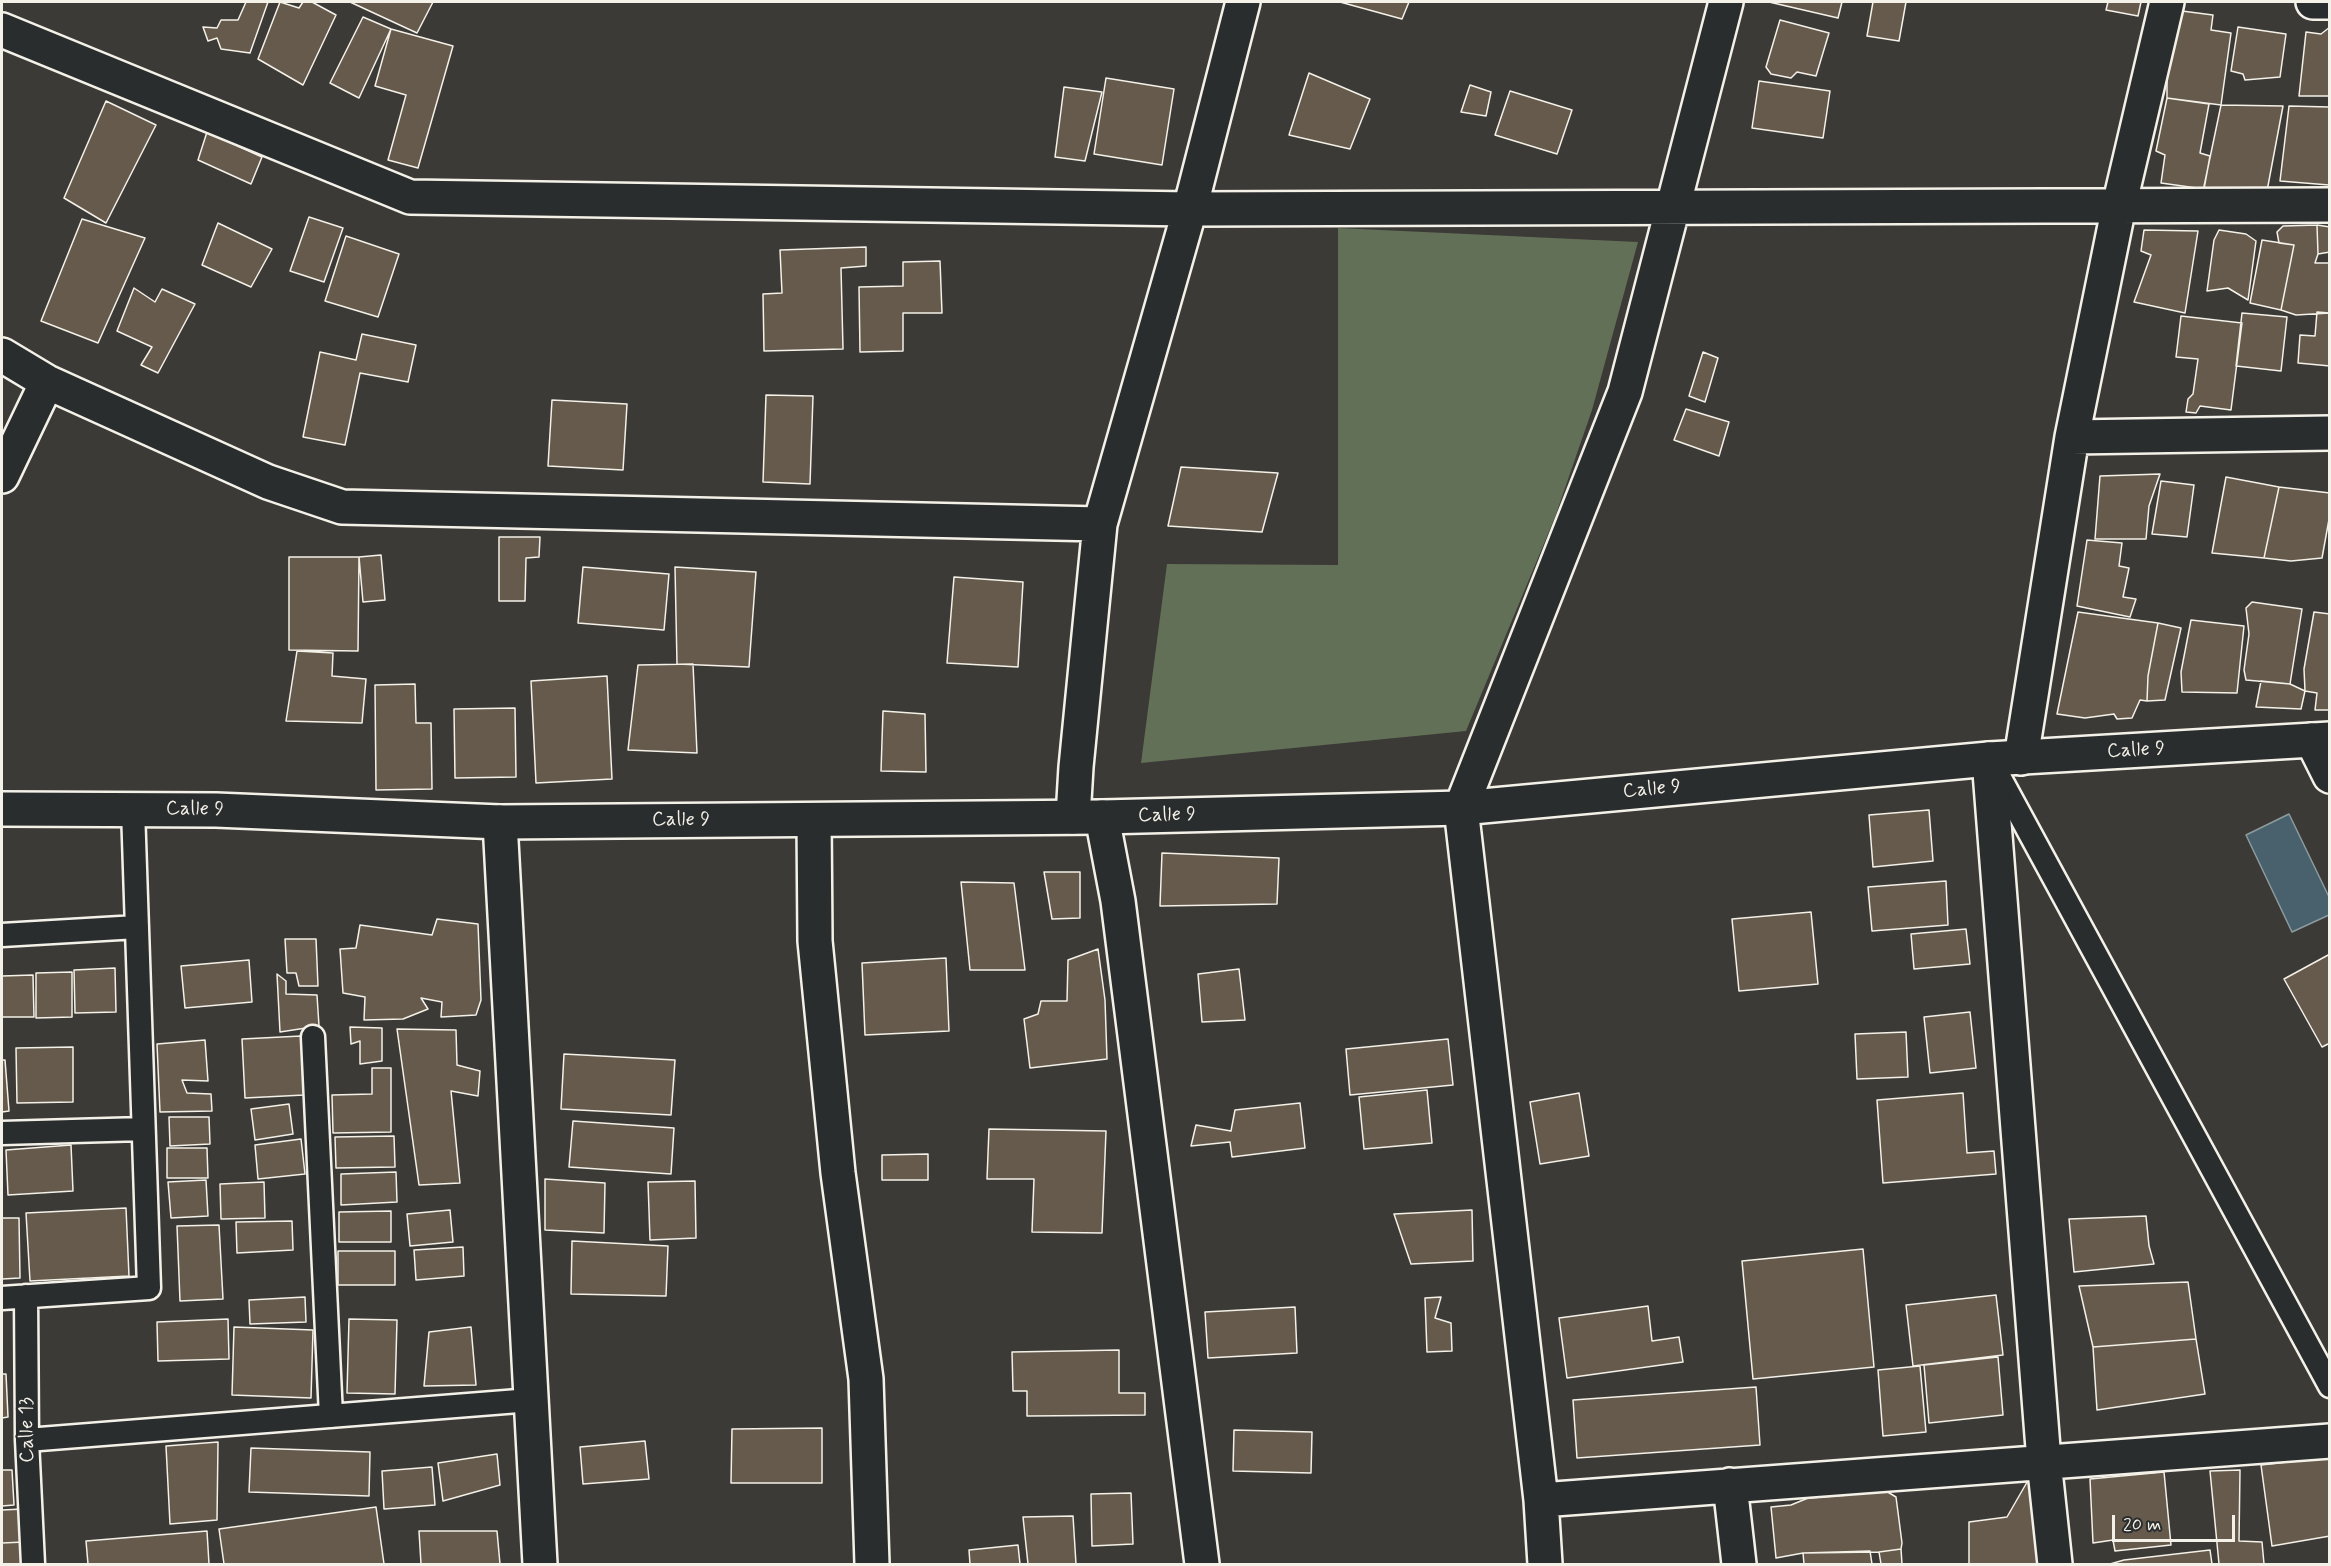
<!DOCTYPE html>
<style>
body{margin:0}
#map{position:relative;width:2331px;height:1566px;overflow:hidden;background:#3c3a37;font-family:Mynerve,sans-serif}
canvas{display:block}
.frame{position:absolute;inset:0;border:3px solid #f4f1e8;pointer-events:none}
.scale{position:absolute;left:2112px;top:1515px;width:123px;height:27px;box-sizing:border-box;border:3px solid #f4f1e8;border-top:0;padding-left:8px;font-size:18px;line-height:21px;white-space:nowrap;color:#f4f1e8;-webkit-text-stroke:4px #2a2d2e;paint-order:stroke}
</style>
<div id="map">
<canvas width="2331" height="1566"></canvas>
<div class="frame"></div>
<div class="scale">20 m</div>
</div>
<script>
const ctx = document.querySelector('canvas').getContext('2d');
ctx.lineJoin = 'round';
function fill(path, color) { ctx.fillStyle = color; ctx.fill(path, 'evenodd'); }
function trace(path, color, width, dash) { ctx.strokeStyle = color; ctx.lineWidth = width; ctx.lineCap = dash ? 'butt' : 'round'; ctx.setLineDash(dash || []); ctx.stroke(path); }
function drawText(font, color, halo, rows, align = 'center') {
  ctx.font = font + ' Mynerve,sans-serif'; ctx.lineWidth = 4.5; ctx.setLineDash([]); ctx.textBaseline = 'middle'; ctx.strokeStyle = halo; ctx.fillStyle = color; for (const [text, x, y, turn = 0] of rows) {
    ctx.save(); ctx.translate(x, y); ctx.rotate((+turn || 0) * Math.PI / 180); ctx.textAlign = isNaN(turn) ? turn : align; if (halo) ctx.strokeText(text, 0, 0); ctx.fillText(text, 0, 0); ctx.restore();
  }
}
const green = new Path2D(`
 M1338,228L1638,242L1592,410L1555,517L1466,731L1141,763L1167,564L1338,565Z`);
const water = new Path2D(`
 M2289,814L2330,899L2329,915L2292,932L2246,835Z`);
const building = new Path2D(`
 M246,2H268L250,53L221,49L217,38L208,41L203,27L217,28L221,20H238Z
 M280,2L299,8L303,2H312L336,15L303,85L258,59Z
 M350,2H433L417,33Z
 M1340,2H1409L1402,19Z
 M1769,2H1842L1838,18Z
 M1873,2H1906L1899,41L1867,36Z
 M2108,2H2141L2138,16L2106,10Z
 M2182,11L2213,15L2211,30L2231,33L2221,105L2167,98V27Z
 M363,17L391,29L359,98L330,83Z
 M1780,20L1829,33L1816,76L1797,72L1791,78L1771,74L1766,67Z
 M2238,27L2286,34L2280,77L2245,80L2243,74L2231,71Z
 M2330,27V96H2299L2306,32L2321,34Z
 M391,29L453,46L418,168L388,160L406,95L375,86Z
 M1309,73L1370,99L1350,149L1289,135Z
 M1106,78L1174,89L1162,165L1094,154Z
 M1759,81L1830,91L1823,138L1752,128Z
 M1470,85L1491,92L1486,116L1461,112Z
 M1064,87L1102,92L1085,161L1055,157Z
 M1510,91L1572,110L1557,154L1495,135Z
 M2167,98L2209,104L2200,153L2210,156L2204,189L2161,183L2165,155L2156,151Z
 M106,101L156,125L106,223L64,198Z
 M2221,105L2283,106L2267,191L2202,196Z
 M2289,106L2330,107L2329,185L2280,181Z
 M207,132L262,157L251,184L198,160Z
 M309,217L343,228L324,282L290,271Z
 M82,219L145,238L98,343L41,321Z
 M218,223L272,249L251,287L202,265Z
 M2317,225L2330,227V252L2318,254Z
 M2317,225L2318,254L2315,263H2330V313L2296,315L2281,310L2294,245L2279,243L2277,232L2283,226Z
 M2144,230L2198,231L2185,313L2134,302L2151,255L2141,251Z
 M2219,230L2246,234L2256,241L2248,300L2228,288L2207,291L2214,240Z
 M346,236L399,254L378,317L325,301Z
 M2262,240L2294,245L2281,310L2250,303Z
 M866,247V266L841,268L843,349L764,351L763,294L782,293L780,250Z
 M940,261L942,313H903V351L860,352L859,287L903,286V262Z
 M134,288L155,302L162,289L195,304L158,373L141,365L152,347L117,331Z
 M2317,312L2330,313V366L2298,363L2300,335L2315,336Z
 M2242,313L2287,317L2281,371L2236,366Z
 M2181,316L2242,323L2231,410L2200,406L2196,413L2186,412L2188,399L2193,394L2198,359L2176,357Z
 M362,334L416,345L408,382L360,373L345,445L303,437L320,352L356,360Z
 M1703,352L1718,358L1705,402L1689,396Z
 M766,395L813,396L810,484L763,482Z
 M552,400L627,404L623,470L548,466Z
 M1686,409L1729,422L1719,456L1674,440Z
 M1181,467L1278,473L1262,532L1168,526Z
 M2160,474L2149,506L2146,539H2095L2100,476Z
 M2226,477L2279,487L2264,558L2212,553Z
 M2161,481L2194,485L2187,537L2152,534Z
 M2279,487L2330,493V514L2322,558L2291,561L2264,558Z
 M499,537H540L539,557L526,558L525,601H499Z
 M2087,540L2122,543L2119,566L2129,568L2123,597L2136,599L2130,617L2077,606Z
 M381,555L385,600L363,602L359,557Z
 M289,557H359L358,651L289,650Z
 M583,567L669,574L664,630L578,623Z
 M675,567L756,572L749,667L677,664Z
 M954,577L1023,582L1018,667L947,663Z
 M2252,602L2302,609L2290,684L2246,680L2244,670L2249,634L2246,608Z
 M2078,612L2158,623L2148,676L2147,701L2140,700L2132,718L2117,719L2114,714L2085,718L2057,714Z
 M2314,612L2330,614V710H2315L2317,693L2305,691L2304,669Z
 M2191,620L2244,626L2237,693L2182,692L2181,672Z
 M2158,623L2181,628L2165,700L2147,701L2148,676Z
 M297,651L333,653L332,676L366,679L362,723L286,721Z
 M693,664L697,753L628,750L638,665Z
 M607,676L612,779L536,783L531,681Z
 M2261,681L2290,684L2305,691L2301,709L2256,707Z
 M415,684L416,723H431L432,789L376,790L375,685Z
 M515,708L516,777L455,778L454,709Z
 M883,711L925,714L926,772L881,771Z
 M1929,810L1933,861L1873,867L1869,815Z
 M1162,853L1279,858L1277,904L1160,906Z
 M1044,872H1080V918L1052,919Z
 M1946,881L1948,925L1872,931L1868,887Z
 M961,882L1014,883L1025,970H970Z
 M1811,912L1818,984L1739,991L1732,919Z
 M437,919L478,924L481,1000L476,1015L441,1017L442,1002L421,998L428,1009L403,1019L364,1020L365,997L343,993L340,949L356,948L360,925L432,935Z
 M1966,929L1970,964L1914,969L1911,934Z
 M285,939H316L318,986H299L296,973H287Z
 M1098,949L1105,1000L1107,1059L1030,1068L1024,1019L1038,1014L1041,1001H1067L1068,960Z
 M2330,954V1043L2322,1047L2284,979Z
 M946,958L949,1031L865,1035L862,963Z
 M249,960L252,1002L185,1008L181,966Z
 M115,968L116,1012L75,1013L74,970Z
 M1239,969L1245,1020L1202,1022L1198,974Z
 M72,972V1017L36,1018V973Z
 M277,974L286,981V994L317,995L319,1026L280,1032Z
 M33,975L34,1017H2V976Z
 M1970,1012L1976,1068L1930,1073L1924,1017Z
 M350,1027L382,1028V1061L360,1064V1041L351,1044Z
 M397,1029L456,1030L457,1065L480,1071L478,1096L451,1091L460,1183L419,1185Z
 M1906,1032L1908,1077L1857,1079L1855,1034Z
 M301,1036L304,1095L245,1098L242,1039Z
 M1448,1039L1453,1085L1350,1095L1346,1049Z
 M205,1040L208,1081L182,1080L187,1093L211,1094L212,1111L160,1112L157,1044Z
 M73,1047V1102L17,1103L16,1048Z
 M564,1054L675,1060L671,1115L561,1109Z
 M2,1060H5L9,1111L2,1112Z
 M372,1068H391V1132L333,1133L332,1095L372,1094Z
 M1427,1090L1432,1143L1364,1149L1359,1097Z
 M1579,1093L1589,1156L1540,1164L1530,1102Z
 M1963,1093L1967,1153L1994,1151L1996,1174L1883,1183L1877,1100Z
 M1300,1103L1305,1148L1232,1157L1230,1142L1191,1146L1196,1125L1231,1131L1235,1110Z
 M289,1104L293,1134L255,1140L251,1109Z
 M169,1117H209L210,1144L170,1146Z
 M573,1121L674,1128L671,1174L569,1167Z
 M989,1129L1106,1131L1102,1233L1032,1232L1034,1179H987Z
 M394,1136L395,1167L336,1168L335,1137Z
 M301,1139L305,1174L258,1179L255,1145Z
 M71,1145L73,1191L8,1195L6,1150Z
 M167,1148H207L208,1178H167Z
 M928,1154V1180H882V1155Z
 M396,1172L397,1202L341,1205V1174Z
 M545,1179L605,1183L604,1233L545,1230Z
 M206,1180L208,1216L171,1218L168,1182Z
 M695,1181L696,1238L650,1240L648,1182Z
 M264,1182L265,1218L221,1219L220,1184Z
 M126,1208L129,1276L30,1281L26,1213Z
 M450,1210L453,1242L410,1246L407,1214Z
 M1472,1210L1473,1261L1411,1264L1394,1214Z
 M391,1211V1242H339V1212Z
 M2146,1216L2149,1246L2154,1264L2074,1272L2069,1219Z
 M2,1218H19L20,1278L2,1279Z
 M292,1221L293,1250L237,1253L236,1222Z
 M219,1225L223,1299L180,1301L177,1226Z
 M572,1241L668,1246L666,1296L571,1294Z
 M463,1247L464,1276L416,1280L414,1250Z
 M1863,1249L1874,1367L1753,1379L1742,1261Z
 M338,1251H395V1285H338Z
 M2188,1282L2196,1339L2093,1347L2079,1286Z
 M1996,1295L2003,1355L1913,1366L1906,1305Z
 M305,1297L306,1322L250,1324L249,1300Z
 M1441,1297L1435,1318L1451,1323L1452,1351L1427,1352L1425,1298Z
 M1648,1306L1652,1341L1679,1337L1683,1362L1567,1378L1559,1318Z
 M1295,1307L1297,1353L1208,1358L1205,1312Z
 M228,1319L229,1359L158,1361L157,1322Z
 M349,1319L397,1320L395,1394L347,1393Z
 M234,1327L313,1330L311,1398L232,1395Z
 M471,1327L476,1385L424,1386L429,1332Z
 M2196,1339L2205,1394L2097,1410L2093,1347Z
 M1119,1350V1393H1145V1415L1027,1416V1391H1013L1012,1352Z
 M1998,1357L2003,1415L1929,1423L1924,1365Z
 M1920,1366L1926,1432L1883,1436L1878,1370Z
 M2,1374H6L8,1417L2,1418Z
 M1756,1387L1760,1445L1577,1458L1573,1400Z
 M822,1428V1483H731L732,1429Z
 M1234,1430L1312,1432L1311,1473L1233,1471Z
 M645,1441L649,1479L583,1484L580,1447Z
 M218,1442L217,1520L170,1524L166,1446Z
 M251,1448L370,1452L369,1496L249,1492Z
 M497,1454L500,1485L443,1501L438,1463Z
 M2330,1457V1536L2272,1546L2261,1465Z
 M432,1467L435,1505L384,1509L382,1471Z
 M2,1470H12L14,1505L2,1506Z
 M2240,1470L2239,1541L2262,1542L2264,1564H2219L2210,1471Z
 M2164,1472L2171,1545L2115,1551L2113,1540L2093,1543L2090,1479Z
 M2030,1477L2039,1564H1969V1522L2007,1517Z
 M1876,1485L1896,1497L1902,1543L1901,1549L1879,1552L1803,1553L1776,1558L1771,1507L1791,1505L1808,1498L1848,1495Z
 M1131,1493L1133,1544L1092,1546L1091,1494Z
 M376,1507L384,1564H224L219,1529Z
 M23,1509L24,1542L2,1543V1510Z
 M1073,1516L1076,1564H1028L1023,1517Z
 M207,1531L209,1564H88L86,1541Z
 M419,1531H497L500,1564H421Z
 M24,1542L25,1564H2V1543Z
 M1018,1545L1020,1564H970L969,1550Z
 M1901,1549L1902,1564H1881L1879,1552Z
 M2210,1550L2212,1564H2110L2124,1560Z
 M1870,1551L1872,1564H1804L1803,1553Z`);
const service = new Path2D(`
 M1995,769L2330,1386
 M2,935L137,927
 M313,1037L331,1416
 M2,1133L143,1129
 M26,1296L27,1440L33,1564
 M2,1298L149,1288L133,809
 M27,1440L531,1400`);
const minor = new Path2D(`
 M2313,2H2330
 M2,30L410,197L1190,209L2330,205
 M2,355L47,382L268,482L342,507L1100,524
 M2072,437L2330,433
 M2,476L47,382
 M2312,740L2330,776
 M2021,758L2072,437L2119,206L2167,2
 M1989,759L2044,1461L2055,1564
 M1073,817L1076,767L1100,524L1190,209L1243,2
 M1102,817L1118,901L1202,1564
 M814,820L815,941L838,1173L866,1379L872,1564
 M500,822L540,1564
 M1730,1485L1739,1564
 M1541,1500L2330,1441
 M1545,1564L1541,1500L1461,808L1625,392L1726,2`);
const tertiary = new Path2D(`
 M2,809L216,810L500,822L1102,817L1461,808L1989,759L2330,739`);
const streetNames = [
 ["Calle 9",2136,751,-3],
 ["Calle 9",1652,790,-5],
 ["Calle 9",195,810,1],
 ["Calle 9",1167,816,-1],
 ["Calle 9",681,821],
 ["Calle 13",28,1430,-91]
];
fill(green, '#627057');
fill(water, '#49616d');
trace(water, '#8d9b9e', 1.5);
fill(building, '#655a4c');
trace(building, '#f4f1e8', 1.5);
trace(service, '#f4f1e8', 27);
trace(minor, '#f4f1e8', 38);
trace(tertiary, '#f4f1e8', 38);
trace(service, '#2a2d2e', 22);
trace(minor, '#2a2d2e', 33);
trace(tertiary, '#2a2d2e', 33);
drawText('20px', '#f4f1e8', '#2a2d2e', streetNames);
</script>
